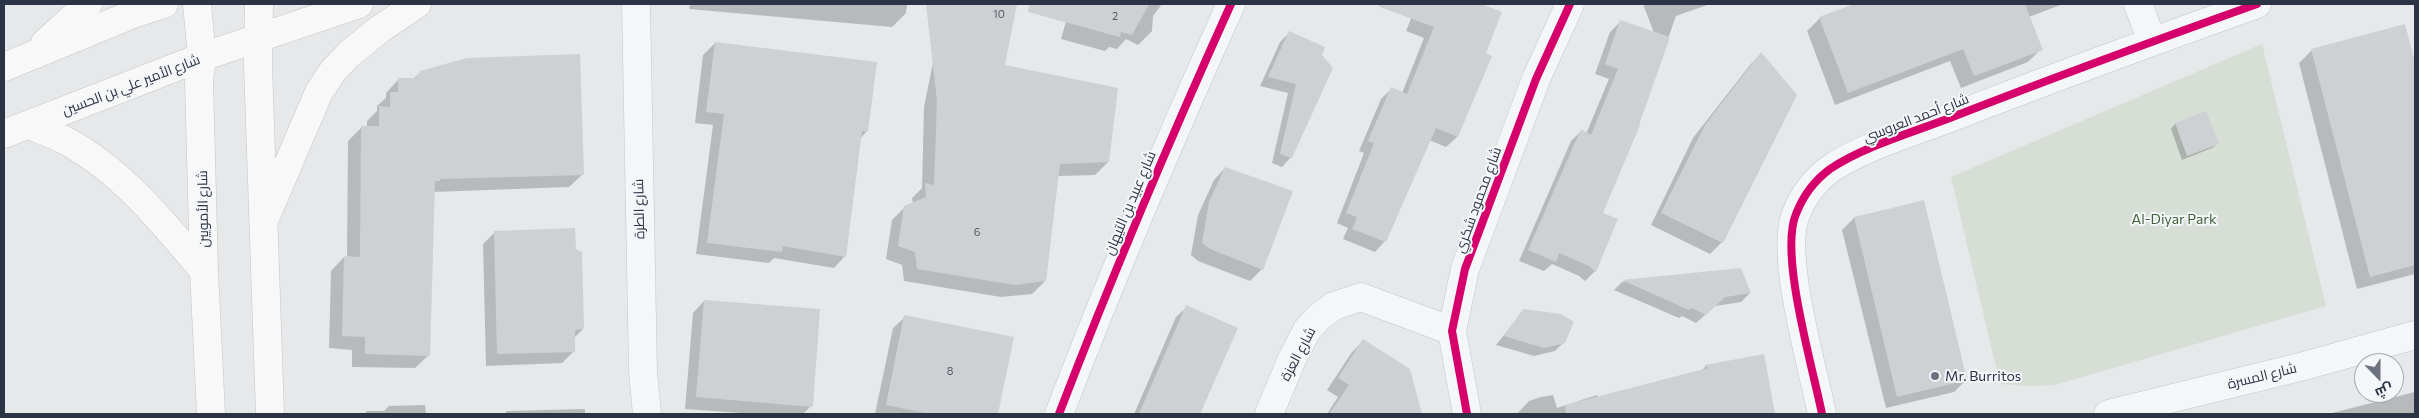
<!DOCTYPE html>
<meta charset="utf-8">
<style>
body{margin:0}
#map{position:relative;width:2419px;height:418px;overflow:hidden;background:#e6e8ea;font-family:Commissioner,Cairo,sans-serif}
canvas{display:block}
.frame{position:absolute;inset:0;border:5px solid #2b3445;pointer-events:none}
.north{position:absolute;left:2354px;top:353px;width:50px;height:50px;box-sizing:border-box;background:#f4f6f9;border:1px solid #a4a8b1;border-radius:50%;rotate:158deg;font-size:14px;font-weight:700;line-height:20px;text-align:center;color:#2b3445}
.north::after{content:'';display:block;margin:auto;width:18px;height:22px;background:#6c737f;clip-path:polygon(50% 0,100% 100%,50% 72%,0 100%)}
</style>
<div id="map">
<canvas width="2419" height="418"></canvas>
<div class="frame"></div>
<div class="north">ش</div>
</div>
<script>
const ctx = document.querySelector('canvas').getContext('2d');
ctx.lineJoin = 'round';
function fill(path, color) { ctx.fillStyle = color; ctx.fill(path, 'evenodd'); }
function trace(path, color, width, dash) { ctx.strokeStyle = color; ctx.lineWidth = width; ctx.lineCap = dash ? 'butt' : 'round'; ctx.setLineDash(dash || []); ctx.stroke(path); }
function drawText(font, color, halo, rows, align = 'center') {
  ctx.font = font + ' Commissioner,Cairo,sans-serif'; ctx.lineWidth = 4; ctx.setLineDash([]); ctx.textBaseline = 'middle'; ctx.strokeStyle = halo; ctx.fillStyle = color; for (const [text, x, y, turn = 0] of rows) {
    ctx.save(); ctx.translate(x, y); ctx.rotate((+turn || 0) * Math.PI / 180); ctx.textAlign = isNaN(turn) ? turn : align; if (halo) ctx.strokeText(text, 0, 0); ctx.fillText(text, 0, 0); ctx.restore();
  }
}
const green = new Path2D(`
 M2262,44L2326,306L2055,385L2027,386L2000,384L1951,177Z`);
const shadow = new Path2D(`
 M690,4H907L906,13L892,27L689,9Z
 M945,4H1016L1003,66L1108,162L1095,175L1058,176L1045,281L1032,294L1001,297L904,281L902,265L886,259L892,220L905,207L913,204L912,198L922,188L924,107Z
 M1071,4H1162L1153,16L1152,31L1138,45L1126,39L1117,49L1109,47L1105,51L1061,39Z
 M1417,4H1477L1501,13L1484,54L1490,56L1457,137L1446,147L1429,140L1385,241L1375,252L1343,239L1348,228L1337,223L1364,153L1359,151L1381,99L1391,89L1402,93L1424,38L1406,31Z
 M1643,4H1710L1676,16L1637,125L1601,214L1617,220L1595,271L1585,281L1579,276L1552,264L1544,271L1519,261L1571,141L1581,131L1586,134L1609,79L1595,74L1610,32L1621,21L1654,33Z
 M1857,4H2063L2029,17L2041,49L2028,62L1961,88L1950,61L1835,105L1807,31L1820,18Z
 M2404,26L2415,67V274L2357,289L2299,63L2312,50Z
 M1289,33L1323,48L1291,157L1282,167L1272,163L1288,93L1260,86L1280,42Z
 M715,43L867,131L860,139L845,256L834,268L774,258L769,263L696,254L713,125L695,123L703,55Z
 M1761,53L1722,242L1710,254L1651,225L1693,138L1750,65Z
 M421,72L583,174L569,187L433,192L429,355L415,368L352,367V350L329,348L331,271L344,257L347,258L348,141L361,128H367V121L377,111V106L386,98V93L399,79H413Z
 M2175,124L2217,144L2212,148L2182,160L2171,129Z
 M1225,168L1262,269L1250,281L1198,261L1191,255L1198,215L1214,180Z
 M1890,209H1893L1966,380L1954,392L1886,408L1842,230L1854,218Z
 M495,232L583,329L574,338V351L562,363L486,366L483,244Z
 M1740,269L1750,293L1741,302L1715,306L1696,323L1682,316L1679,318L1614,290L1622,282Z
 M704,301L811,406L803,414H755L685,409L693,313Z
 M1187,307L1236,328L1200,414H1134L1176,317Z
 M1523,311L1564,342L1555,351L1534,356L1496,345Z
 M905,317L1012,338L997,414H875L893,328Z
 M1363,341L1409,402L1413,414H1327L1338,397L1327,390L1352,352Z
 M1763,356L1774,414H1517L1529,401L1541,397L1553,395L1557,408L1597,395L1598,398L1701,371L1706,366Z
 M2415,392V414H2328Z
 M425,405L426,414H364L367,411H384L389,406Z
 M585,409V414H504L507,411Z`);
const building = new Path2D(`
 M926,4H1017L1005,65L1118,88L1109,162L1060,164L1046,281L1015,285L917,269L915,252L898,246L904,206L926,197L925,183L934,185L937,101Z
 M1029,4H1149L1132,35L1121,32L1120,37L1028,12Z
 M1378,4H1481L1502,12L1486,53L1492,56L1458,137L1436,128L1386,242L1352,229L1357,217L1346,213L1374,143L1368,141L1391,87L1407,94L1434,27L1378,6Z
 M1854,4H2025L2043,50L1974,76L1963,49L1848,93L1819,17Z
 M1620,20L1670,37L1639,125H1640L1603,213L1618,219L1596,272L1589,266L1559,253L1556,262L1528,250L1581,129L1591,135L1618,69L1605,64Z
 M2405,24L2415,62V265L2370,277L2311,49Z
 M1289,31L1325,47L1322,55L1333,68L1292,158L1280,154L1296,84L1268,77Z
 M715,42L877,62L868,132L862,131L846,257L783,246L782,252L707,243L724,114L706,112Z
 M1761,52L1797,95L1723,243L1661,213L1705,125Z
 M580,54L584,175L440,179V181H435L430,356L365,354V337L342,336L344,256L360,257L361,126H379V106L390,107V92H398V78H416L420,71L467,58Z
 M2206,111L2219,144L2187,156L2175,123Z
 M1225,167L1293,191L1263,270L1210,249L1202,243L1209,202Z
 M1924,200L1967,380L1897,397L1854,217L1891,208L1894,212L1892,208Z
 M575,228L576,249L582,252L584,329L575,330V352L497,354L494,231Z
 M1741,268L1751,293L1725,297L1706,315L1692,308L1689,310L1622,280Z
 M704,300L820,309L813,407L696,397Z
 M1186,305L1238,328L1200,414H1139Z
 M1523,309L1561,314L1574,322L1565,343L1544,348L1504,336Z
 M904,315L1014,337L998,414H930L886,405Z
 M1363,339L1410,369L1422,414H1329L1349,385L1338,378Z
 M1764,354L1775,414H1566L1565,405L1708,368L1705,365Z`);
const street = new Path2D(`
 M636,4L643,372L647,414
 M2138,4L2152,41
 M1059,414C1112,276 1170,139 1231,4
 M1269,414L1292,359L1307,330L1320,316L1334,306L1361,297L1452,331
 M1467,414L1452,331L1465,269L1536,79L1570,4
 M1822,414C1813,368 1779,254 1796,214C1803,196 1815,180 1830,169C1864,146 1917,131 1955,116C2055,77 2156,40 2257,4
 M2108,414L2304,366L2415,335`);
const secondary = new Path2D(`
 M197,4L202,57L199,81L204,271L211,414
 M259,4L258,64L270,414
 M45,43L88,4
 M4,67L133,14L164,4
 M29,125C42,130 56,135 68,142C123,172 164,224 204,271
 M4,134L202,57L359,4
 M266,216L319,92L333,71L349,54L380,29L417,4`);
const cycleway = new Path2D(`
 M1059,414C1112,276 1170,139 1231,4
 M1467,414L1452,331L1465,269L1536,79L1570,4
 M1822,414C1813,368 1779,254 1796,214C1803,196 1815,180 1830,169C1864,146 1917,131 1955,116C2055,77 2156,40 2257,4`);
const markers = [
 [1935,376,5,"#6c737f"]
];
const numberNames = [
 ["10",999,14],
 ["2",1115,16],
 ["6",977,232],
 ["8",950,371]
];
const streetNames = [
 ["شارع الأمير علي بن الحسين",131,85,-21],
 ["شارع أحمد العروسي",1916,118,-21],
 ["شارع محمود شكري",1478,200,-70],
 ["شارع عبيد بن التيهان",1130,203,-67],
 ["شارع الأمويين",203,209,-91],
 ["شارع الطرة",639,209,-91],
 ["شارع العزة",1298,354,-62],
 ["شارع المسرة",2262,376,-14]
];
const parkNames = [
 ["Al-Diyar Park",2174,219]
];
const poiNames = [
 ["Mr. Burritos",1945,376]
];
fill(green, '#d6ded6');
fill(shadow, '#0003');
fill(building, '#ced0d3');
trace(street, '#c4c6c8', 29);
trace(secondary, '#c4c6c8', 29);
trace(street, '#f5f6f7', 28);
trace(secondary, '#f8f8f8', 28);
trace(cycleway, '#d6006c', 8);
for (const [x, y, r, color] of markers) { const dot = new Path2D(); dot.arc(x, y, r, 0, 2 * Math.PI); ctx.fillStyle = color; ctx.fill(dot); trace(dot, '#f4f6f9', 2); }
drawText('11px', '#545c69', null, numberNames);
drawText('14px', '#2b3445', '#f4f6f9', streetNames);
drawText('14px', '#3f6138', '#f4f6f9', parkNames);
drawText('14px', '#2b3445', '#f4f6f9', poiNames, 'left');
</script>
